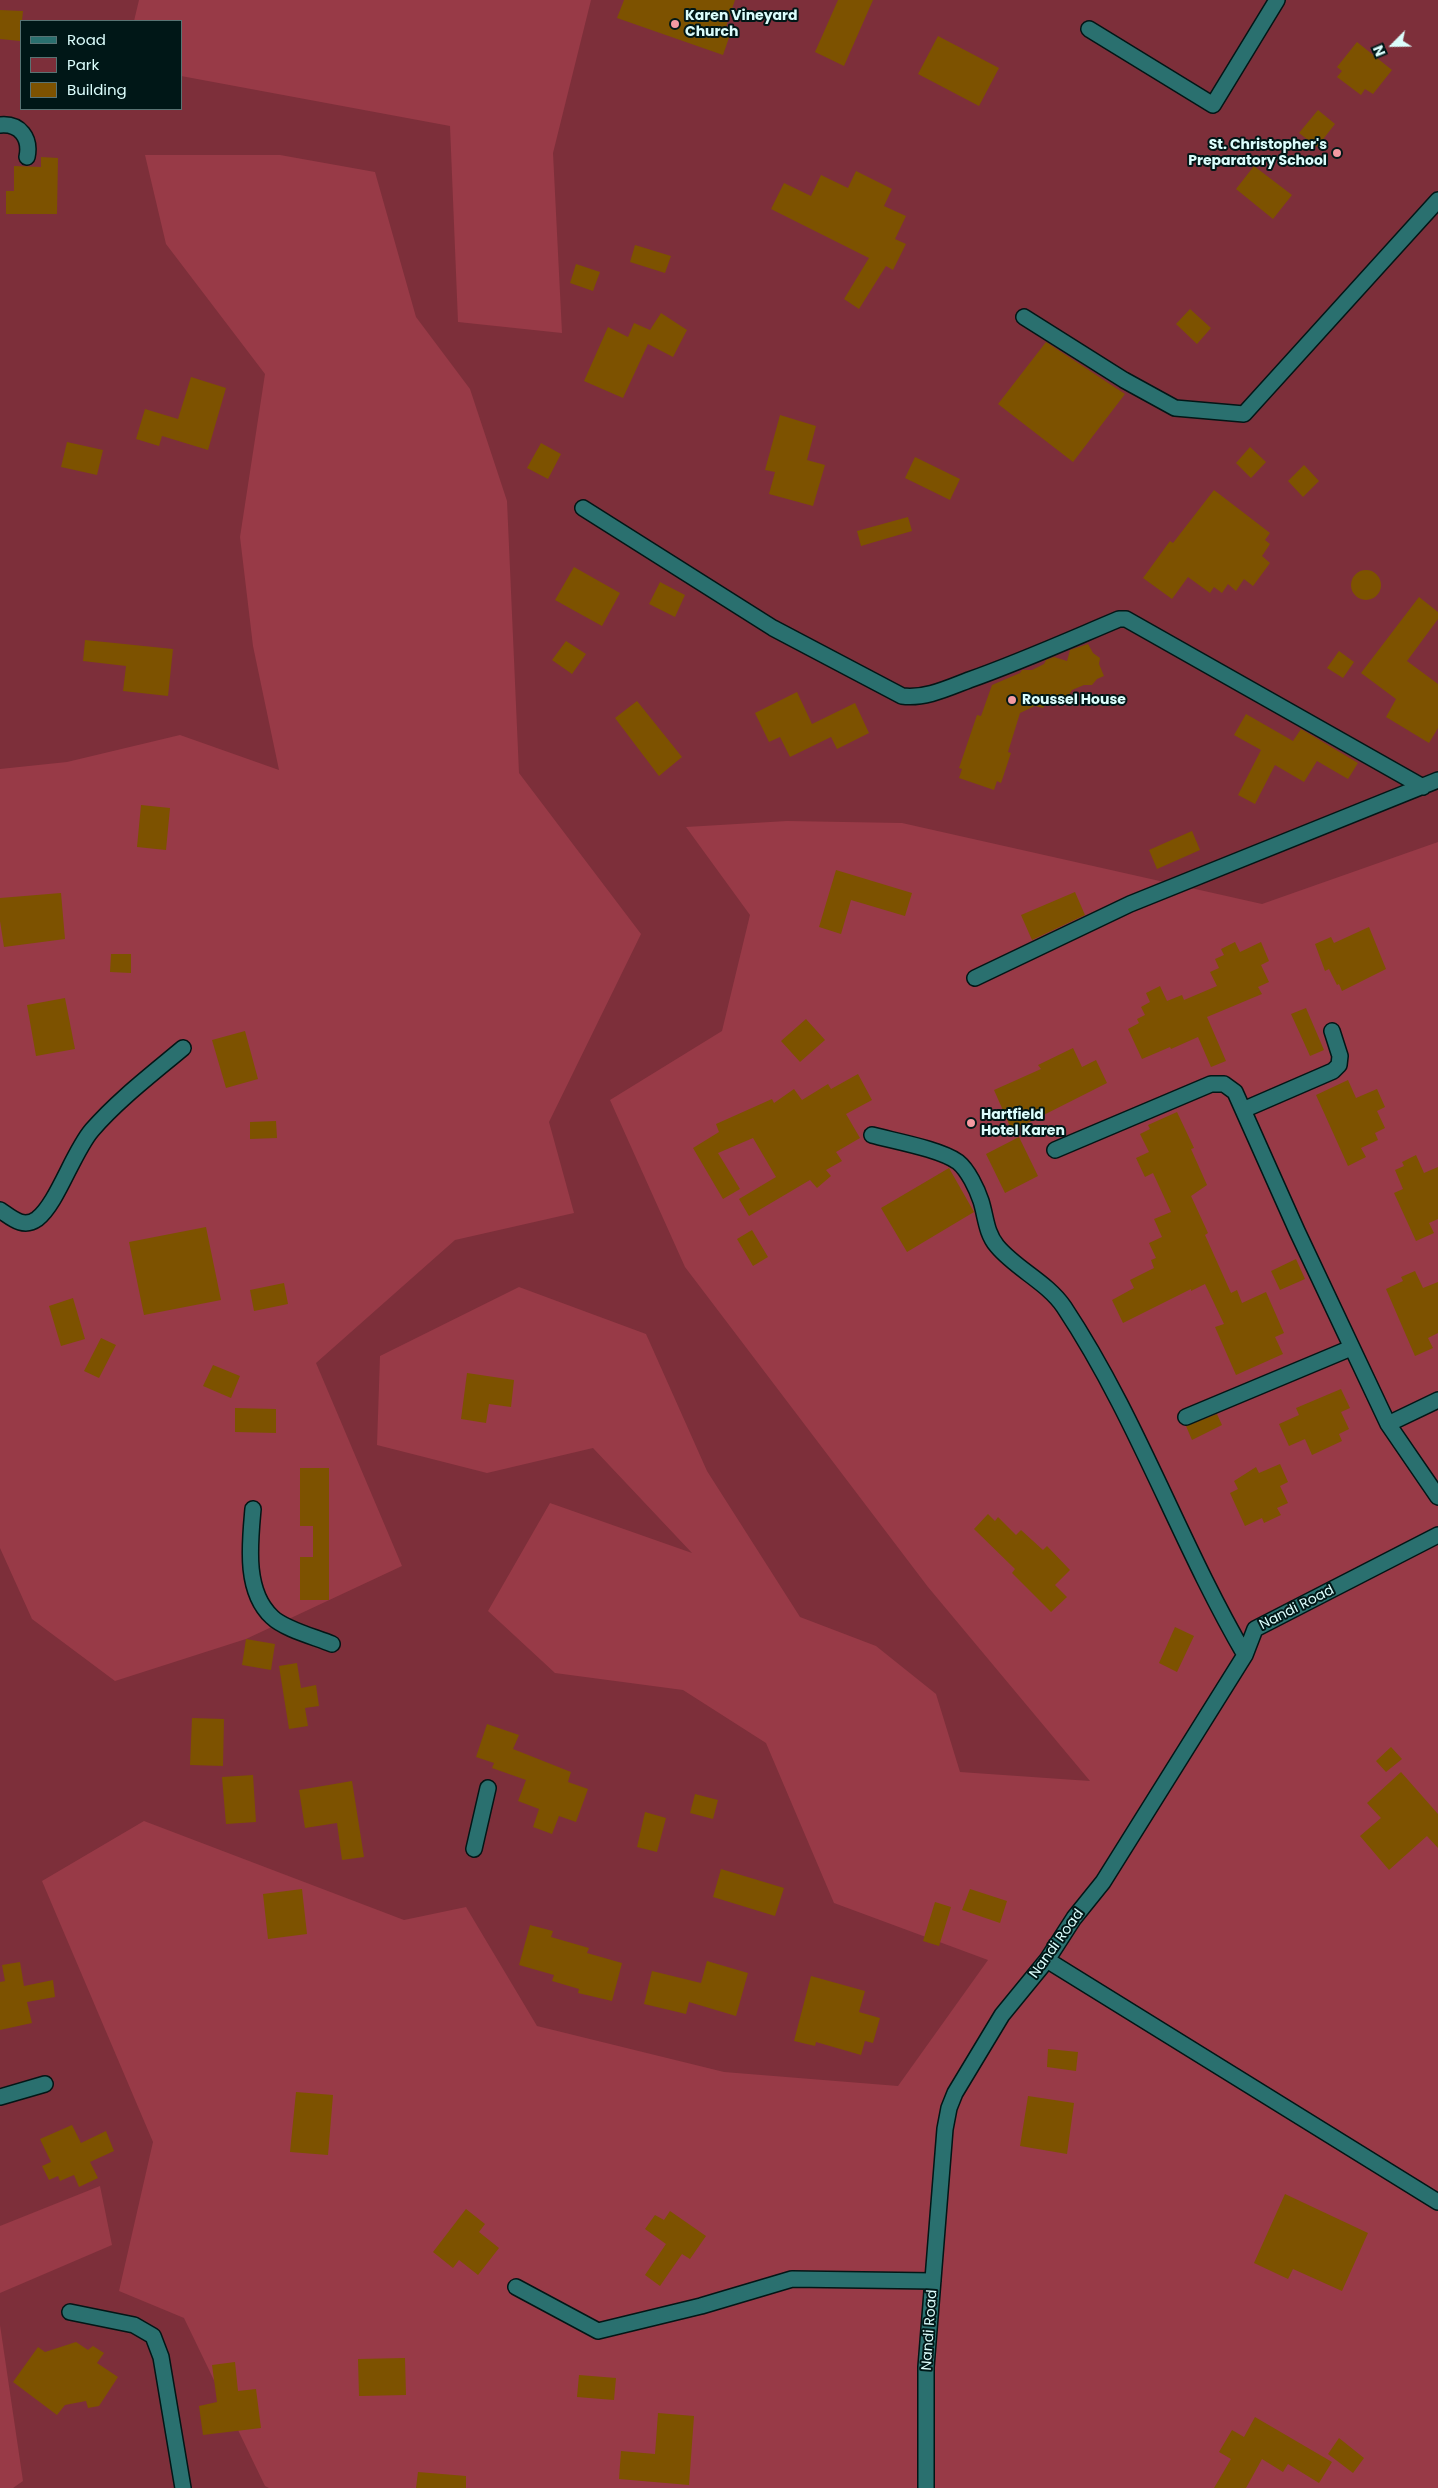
<!DOCTYPE html>
<style>
body{margin:0}
#map{position:relative;width:1438px;height:2488px;overflow:hidden;background:#0a3030;font-family:Poppins,sans-serif}
canvas{display:block}
.legend{position:absolute;left:20px;top:20px;width:162px;height:90px;box-sizing:border-box;background:#001717;border:1px solid #587373;margin:0;padding:6px 9px;list-style:none;font-size:15px;color:#dbfdfc}
.legend li{display:flex;align-items:center;gap:10px;height:25px}
.legend b{width:25px;border:1px solid #587373}
.north{position:absolute;left:1368px;top:20px;width:50px;height:50px;-webkit-text-stroke:4px #001717;paint-order:stroke;rotate:247deg;font-size:14px;font-weight:700;line-height:20px;text-align:center;color:#dbfdfc}
.north::after{content:'';display:block;margin:auto;width:18px;height:22px;background:#dbfdfc;clip-path:polygon(50% 0,100% 100%,50% 72%,0 100%)}
</style>
<div id="map">
<canvas width="1438" height="2488"></canvas>
<ul class="legend">
<li><b style="height:6px;background:#2a706f"></b>Road</li>
<li><b style="height:14px;background:#7d2f3a"></b>Park</li>
<li><b style="height:14px;background:#7d5200"></b>Building</li>
</ul>
<div class="north">N</div>
</div>
<script>
const ctx = document.querySelector('canvas').getContext('2d');
ctx.lineJoin = 'round';
function fill(path, color) { ctx.fillStyle = color; ctx.fill(path, 'evenodd'); }
function trace(path, color, width, dash) { ctx.strokeStyle = color; ctx.lineWidth = width; ctx.lineCap = dash ? 'butt' : 'round'; ctx.setLineDash(dash || []); ctx.stroke(path); }
function drawText(font, color, halo, rows, align = 'center') {
  ctx.font = font + ' Poppins,sans-serif'; ctx.lineWidth = 4; ctx.setLineDash([]); ctx.textBaseline = 'middle'; ctx.strokeStyle = halo; ctx.fillStyle = color; for (const [text, x, y, turn = 0] of rows) {
    ctx.save(); ctx.translate(x, y); ctx.rotate((+turn || 0) * Math.PI / 180); ctx.textAlign = isNaN(turn) ? turn : align; if (halo) ctx.strokeText(text, 0, 0); ctx.fillText(text, 0, 0); ctx.restore();
  }
}
const green = new Path2D(`
 M0,0H1438V2488H0ZM21,21H181V109H21Z`);
const forest = new Path2D(`
 M139,0H591L553,153L562,333L458,322L450,126L181,76V21H134Z
 M145,155H280L375,172L416,317L470,389L507,501L519,773L641,934L549,1122L574,1213L455,1240L316,1363L402,1566L246,1639L115,1681L32,1619L0,1548V769L67,762L180,735L279,770L253,646L240,537L265,374L166,244Z
 M787,821L902,823L1262,904L1438,842V2488H269L265,2486L184,2318L119,2291L153,2142L42,1881L144,1821L404,1920L466,1907L537,2026L724,2072L898,2086L988,1960L834,1903L766,1743L683,1690L555,1673L488,1611L550,1503L692,1553L593,1448L487,1473L377,1445L380,1356L519,1287L646,1334L707,1471L800,1617L876,1646L936,1694L960,1772L1090,1781L928,1587L685,1267L610,1100L722,1031L750,915L686,827Z
 M100,2186L112,2245L0,2293V2226Z
 M0,2325L23,2481L13,2488H0Z`);
const building = new Path2D(`
 M624,0H735L726,27L732,29L723,55L617,18Z
 M838,0H873L844,66L815,52Z
 M0,10L23,11L20,41L0,39Z
 M938,36L999,68L979,106L918,74Z
 M1357,42L1392,70L1373,94L1365,89L1361,95L1337,77L1342,71L1337,67Z
 M1318,110L1335,124L1317,147L1299,133Z
 M41,157L58,158L57,214H6V191H14V166L41,167Z
 M1254,166L1292,195L1273,219L1236,189Z
 M856,171L892,189L884,206L906,216L895,239L906,244L893,270L886,266L859,309L844,299L869,258L771,209L784,183L811,196L821,175L848,188Z
 M635,245L671,256L665,273L630,262Z
 M576,264L600,272L593,291L570,283Z
 M1190,309L1211,328L1197,344L1176,324Z
 M661,313L687,330L673,357L648,344L623,398L584,381L608,327L628,337L634,323L650,330Z
 M1046,342L1125,394L1073,462L998,404Z
 M191,377L226,388L208,450L162,436L159,446L136,439L145,409L178,419Z
 M780,415L816,426L807,460L825,465L813,506L769,494L775,472L765,470Z
 M67,442L103,450L97,475L61,467Z
 M541,443L561,454L548,479L527,468Z
 M1250,447L1266,462L1251,478L1236,463Z
 M915,457L960,479L950,500L905,478Z
 M1304,465L1319,481L1303,497L1288,481Z
 M1214,490L1270,533L1265,540L1270,544L1262,556L1270,563L1253,586L1244,579L1236,591L1228,584L1222,593L1214,587L1210,593L1188,577L1172,599L1143,578L1170,541L1173,543Z
 M908,517L912,531L861,546L857,531Z
 M574,567L620,593L602,626L555,600Z
 M1351 585a15 15 0 1 1 30 0a15 15 0 1 1-30 0Z
 M660,582L685,595L675,617L649,604Z
 M1419,597L1438,612V619L1407,661L1438,684V728L1429,743L1386,717L1396,699L1361,673Z
 M85,640L173,649L168,696L123,691L126,666L83,661Z
 M566,641L586,654L572,674L552,660Z
 M1088,644L1093,653L1100,658L1099,664L1104,676L1097,679L1092,685H1084L1072,690L1067,698L1061,696L1048,701L1043,708L1035,706L1020,713L1008,752L1011,753L1001,783L997,781L994,790L959,778L962,769L959,768L977,715L981,716L992,685L1020,673L1022,670H1032L1044,664L1046,660L1054,657L1067,661L1070,650Z
 M1339,651L1354,662L1343,678L1327,668Z
 M797,692L812,724L855,703L869,733L837,749L831,737L790,757L780,737L769,742L755,713Z
 M637,701L682,757L659,776L615,718Z
 M1246,714L1293,741L1301,729L1358,763L1348,779L1317,761L1304,782L1275,765L1255,804L1238,795L1261,750L1234,735Z
 M141,805L170,808L166,850L137,847Z
 M1192,831L1200,850L1157,869L1149,850Z
 M836,870L912,893L905,916L851,900L841,934L819,927Z
 M1075,892L1085,915L1032,940L1021,915Z
 M61,893L65,939L4,947L0,921V898Z
 M1369,927L1386,969L1342,991L1339,984L1337,985L1329,969L1325,971L1315,944L1331,937L1334,943Z
 M1235,942L1240,952L1261,942L1269,961L1261,965L1269,982L1258,987L1262,994L1207,1017L1226,1061L1211,1067L1198,1037L1171,1049L1170,1047L1142,1059L1128,1029L1139,1023L1137,1019L1145,1015L1141,1007L1150,1002L1146,993L1160,986L1167,1001L1182,995L1184,1000L1217,986L1210,972L1219,968L1215,959L1224,955L1221,949Z
 M111,954H131V973L110,972Z
 M65,998L75,1049L36,1056L27,1005Z
 M1306,1008L1324,1050L1310,1056L1291,1014Z
 M806,1019L825,1040L800,1062L781,1041Z
 M245,1031L258,1079L226,1088L212,1040Z
 M1073,1048L1082,1067L1096,1060L1107,1083L1012,1131L994,1090L1041,1069L1038,1065Z
 M858,1074L872,1100L846,1114L860,1138L836,1152L842,1161L826,1170L831,1176L817,1188L810,1180L749,1216L739,1199L776,1177L753,1138L718,1153L740,1189L723,1199L693,1148L719,1132L716,1124L772,1099L774,1103L794,1089L802,1100L828,1084L831,1089Z
 M1348,1080L1356,1098L1377,1089L1385,1107L1377,1111L1385,1128L1375,1133L1378,1140L1361,1148L1366,1157L1348,1166L1316,1095Z
 M1177,1112L1194,1148L1191,1149L1207,1185L1191,1196L1208,1233L1205,1235L1231,1293L1237,1290L1242,1303L1266,1292L1284,1333L1275,1337L1283,1354L1236,1375L1215,1327L1224,1324L1205,1284L1191,1291V1289L1123,1323L1112,1300L1134,1288L1130,1280L1154,1268L1151,1260L1156,1258L1149,1243L1162,1237L1154,1219L1171,1212L1153,1173L1145,1177L1136,1158L1149,1152L1140,1134L1150,1129L1148,1125Z
 M276,1121L277,1138L250,1139V1122Z
 M1019,1137L1038,1176L1005,1193L986,1154Z
 M1416,1155L1424,1173L1438,1167V1219L1429,1223L1434,1233L1416,1241L1394,1193L1403,1189L1395,1170L1404,1166L1402,1162Z
 M949,1168L974,1212L907,1252L881,1208Z
 M206,1227L221,1300L144,1315L129,1242Z
 M752,1230L768,1257L753,1266L737,1239Z
 M1296,1259L1305,1279L1280,1290L1271,1271Z
 M1415,1271L1423,1288L1438,1282V1333L1428,1338L1433,1348L1415,1356L1386,1289L1403,1281L1401,1277Z
 M284,1283L288,1304L254,1311L250,1290Z
 M73,1298L85,1339L61,1346L49,1306Z
 M101,1338L116,1345L99,1378L84,1371Z
 M213,1365L240,1376L231,1398L203,1386Z
 M467,1373L514,1380L511,1407L489,1404L486,1423L461,1419Z
 M1341,1389L1350,1408L1341,1412L1349,1429L1339,1434L1342,1441L1312,1455L1305,1439L1289,1446L1279,1424L1299,1415L1296,1408Z
 M235,1408L276,1409V1433L235,1432Z
 M1217,1414L1222,1425L1192,1440L1186,1426Z
 M1280,1464L1288,1482L1280,1486L1288,1503L1277,1508L1281,1515L1264,1523L1262,1518L1245,1526L1230,1493L1238,1489L1234,1481L1256,1467L1259,1473Z
 M300,1468H329V1600H300V1557H313V1526H300Z
 M988,1514L995,1521L998,1517L1016,1535L1021,1530L1043,1550L1047,1546L1070,1570L1055,1585L1067,1597L1051,1612L1012,1573L1015,1569L974,1529Z
 M1175,1627L1194,1636L1177,1672L1159,1663Z
 M246,1639L275,1644L271,1670L242,1665Z
 M297,1663L301,1688L316,1685L319,1706L305,1708L308,1726L289,1729L279,1666Z
 M192,1718L224,1719L223,1766L190,1765Z
 M487,1724L519,1735L513,1749L571,1772L568,1782L588,1789L576,1822L559,1816L552,1834L533,1827L539,1809L518,1801L526,1780L492,1768L494,1763L476,1757Z
 M1391,1747L1402,1759L1386,1772L1376,1761Z
 M1401,1772L1438,1814V1848L1427,1836L1389,1870L1360,1836L1381,1818L1367,1803Z
 M253,1775L256,1822L226,1824L222,1777Z
 M352,1781L364,1857L342,1860L337,1823L305,1828L299,1790Z
 M695,1794L718,1800L713,1819L690,1813Z
 M645,1812L666,1818L657,1852L637,1847Z
 M721,1869L784,1888L775,1916L713,1897Z
 M302,1889L307,1934L268,1939L263,1894Z
 M970,1889L1007,1901L1000,1923L962,1910Z
 M935,1902L951,1907L939,1946L923,1941Z
 M530,1925L553,1931L551,1937L589,1948L587,1953L622,1963L612,2001L578,1993L579,1989L552,1981L554,1975L519,1965Z
 M707,1961L748,1973L736,2016L689,2002L686,2014L644,2004L652,1971L701,1983Z
 M20,1962L24,1986L53,1980L55,1997L27,2002L32,2023L0,2030V1982L5,1981L2,1965Z
 M811,1976L865,1991L859,2012L880,2018L873,2043L865,2041L861,2055L816,2042L815,2046L794,2041Z
 M1048,2049L1078,2052L1076,2071L1047,2067Z
 M296,2092L333,2095L328,2155L290,2152Z
 M1028,2096L1074,2103L1067,2154L1020,2146Z
 M72,2125L81,2143L106,2131L114,2151L90,2162L98,2178L79,2187L74,2175L60,2181L58,2176L49,2180L42,2166L51,2162L40,2139Z
 M1285,2194L1368,2233L1342,2291L1293,2269L1288,2279L1254,2263Z
 M466,2209L485,2224L479,2232L499,2248L478,2275L459,2260L453,2268L433,2252Z
 M670,2211L706,2236L690,2259L682,2254L660,2286L645,2275L666,2244L645,2229L655,2215L664,2220Z
 M76,2342L88,2350L93,2346L104,2353L97,2363L118,2377L99,2406L88,2408L86,2401L65,2405L57,2415L13,2382L38,2347L45,2352Z
 M405,2358L406,2395L359,2396L358,2359Z
 M235,2362L238,2391L256,2389L261,2428L203,2435L199,2406L217,2402L212,2365Z
 M579,2375L616,2378L614,2400L577,2397Z
 M658,2413L694,2416L689,2485L619,2479L621,2451L655,2454Z
 M1255,2417L1332,2462L1319,2483L1288,2464L1283,2472L1262,2459L1246,2488H1214L1231,2459L1219,2452L1232,2430L1244,2437Z
 M1339,2438L1364,2458L1353,2473L1328,2454Z
 M418,2472L466,2476V2488H416Z`);
const minor = new Path2D(`
 M1089,29L1213,105L1277,0
 M0,125C20,123 31,138 27,157
 M1024,317L1124,380L1175,408L1244,414L1438,200
 M583,508L773,628L902,696C925,699 948,688 969,680C1020,662 1069,640 1119,619H1126L1423,787
 M975,978L1130,904L1438,780
 M1243,1110L1333,1071L1339,1065L1340,1056L1332,1031
 M872,1135C894,1141 940,1149 958,1162C968,1170 977,1189 981,1201C986,1217 986,1233 997,1246C1016,1269 1047,1282 1064,1307C1137,1417 1179,1542 1245,1655
 M1055,1150L1211,1084H1224L1235,1092L1297,1231L1388,1424L1438,1497
 M0,1210C12,1218 23,1229 37,1219C57,1204 73,1152 92,1130C118,1100 152,1074 183,1048
 M1186,1417L1351,1348
 M1388,1424L1438,1400
 M253,1509C250,1543 244,1591 272,1617C284,1629 315,1637 332,1644
 M474,1849L488,1788
 M1047,1960L1438,2202
 M0,2097L45,2084
 M516,2287L598,2331L701,2306L792,2279L933,2281
 M70,2312L134,2325L153,2336L161,2357L183,2488
 M926,2488V2367L945,2129L949,2108L955,2093L1002,2015L1047,1960L1074,1918L1103,1882L1245,1655L1255,1629L1438,1535`);
const markers = [
 [675,24,5,"#f49aa2"],
 [1337,153,5,"#f49aa2"],
 [1012,700,5,"#f49aa2"],
 [971,1123,5,"#f49aa2"]
];
const poiNames = [
 ["Karen Vineyard",685,16],
 ["Church",685,32],
 ["St. Christopher's",1327,145,"right"],
 ["Preparatory School",1327,161,"right"],
 ["Roussel House",1022,700],
 ["Hartfield",981,1115],
 ["Hotel Karen",981,1131]
];
const streetNames = [
 ["Nandi Road",1297,1608,-27],
 ["Nandi Road",1057,1944,-54],
 ["Nandi Road",930,2330,-86]
];
fill(green, '#7d2f3a');
fill(forest, '#983a47');
fill(building, '#7d5200');
trace(minor, '#021616', 18);
trace(minor, '#2a706f', 15);
for (const [x, y, r, color] of markers) { const dot = new Path2D(); dot.arc(x, y, r, 0, 2 * Math.PI); ctx.fillStyle = color; ctx.fill(dot); trace(dot, '#001717', 2); }
drawText('bold 14px', '#dbfdfc', '#001717', poiNames, 'left');
drawText('14px', '#dbfdfc', '#001717', streetNames);
</script>
